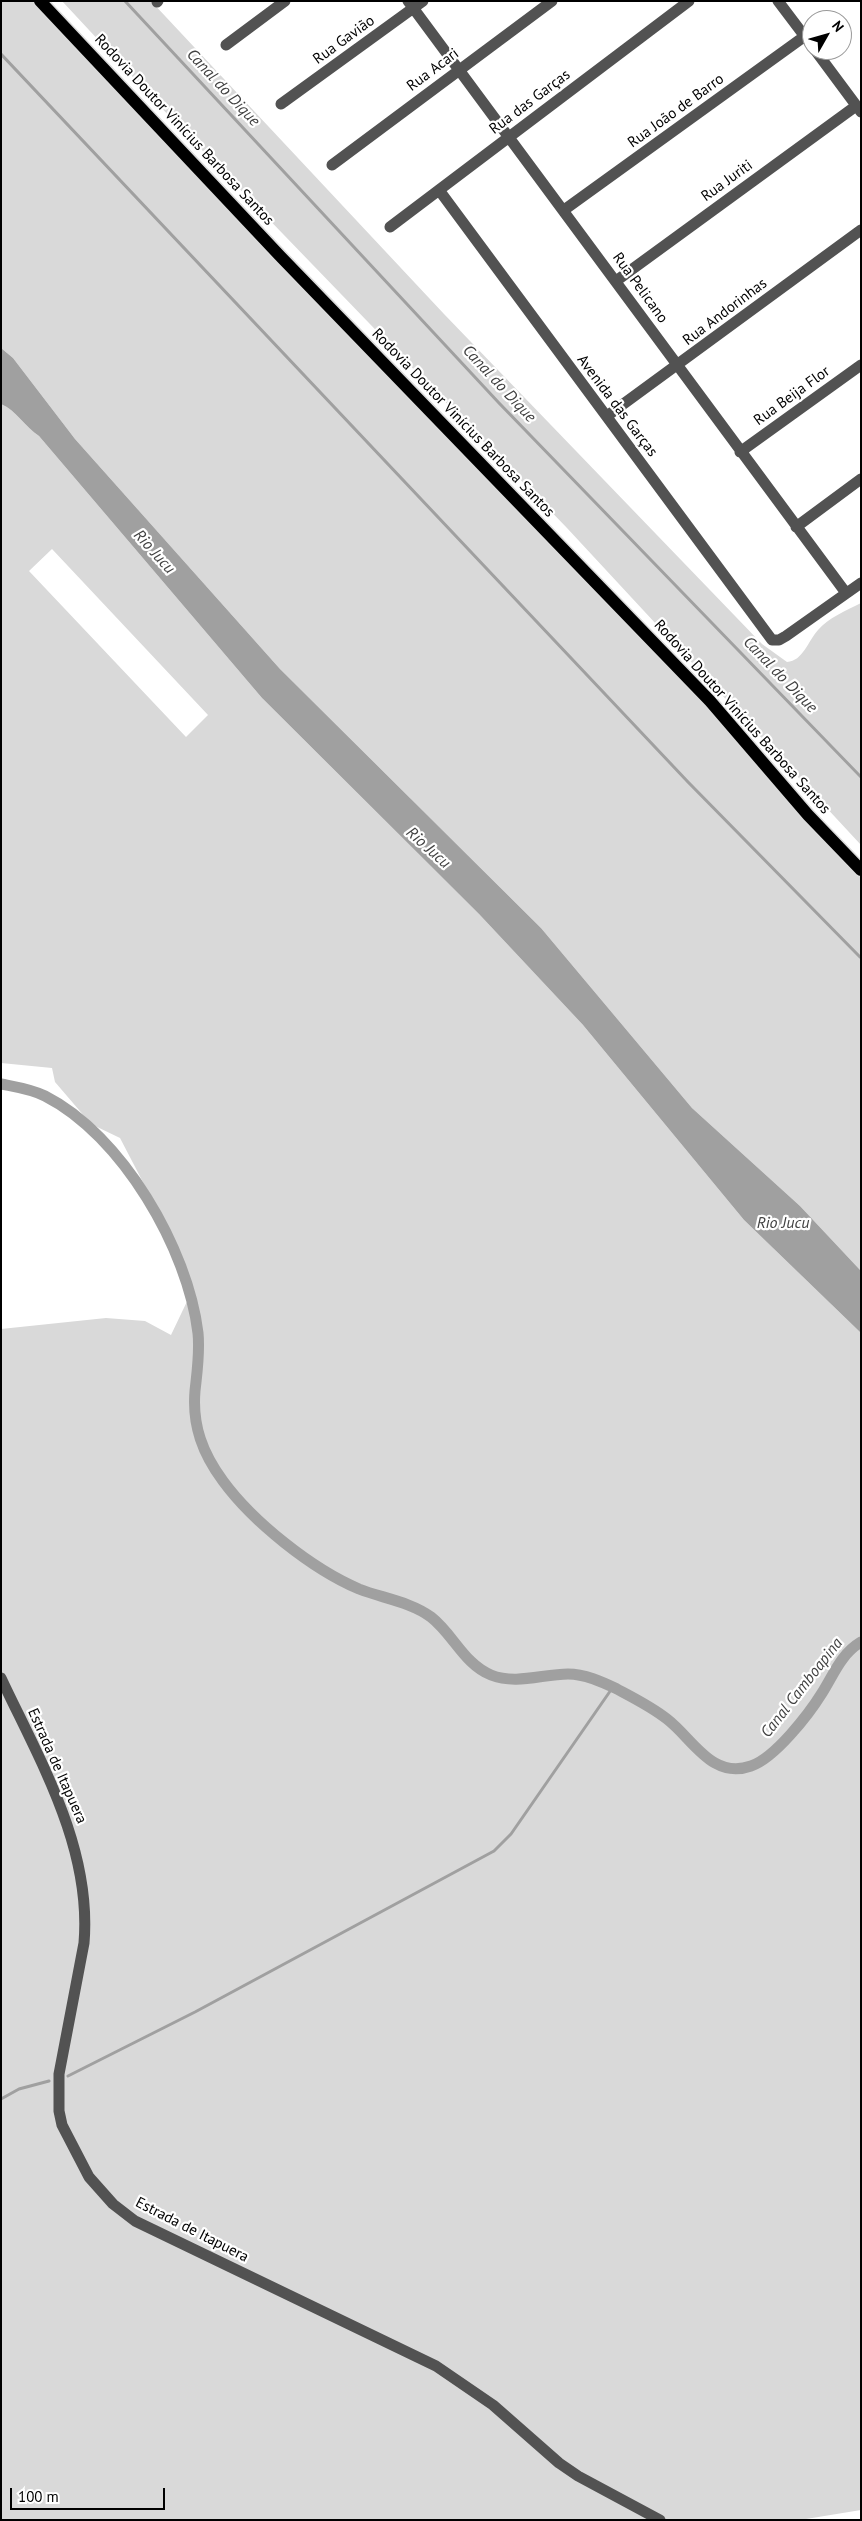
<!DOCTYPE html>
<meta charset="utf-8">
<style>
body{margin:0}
#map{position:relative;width:862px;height:2521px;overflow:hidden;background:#fff;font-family:"PT Sans",sans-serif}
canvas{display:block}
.frame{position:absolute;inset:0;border:2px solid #000;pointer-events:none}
.north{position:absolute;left:802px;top:10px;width:50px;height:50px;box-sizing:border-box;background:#fff;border:1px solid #999;border-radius:50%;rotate:52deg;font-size:14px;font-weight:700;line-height:20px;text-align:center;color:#000}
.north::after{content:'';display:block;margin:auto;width:18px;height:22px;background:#000;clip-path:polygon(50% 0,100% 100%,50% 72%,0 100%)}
.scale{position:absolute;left:10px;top:2488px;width:155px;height:22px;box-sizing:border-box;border:2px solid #000;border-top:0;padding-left:6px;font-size:15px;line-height:18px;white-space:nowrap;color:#000;-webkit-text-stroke:4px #fff;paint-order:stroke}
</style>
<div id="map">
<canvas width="862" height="2521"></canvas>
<div class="frame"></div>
<div class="north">N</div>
<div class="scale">100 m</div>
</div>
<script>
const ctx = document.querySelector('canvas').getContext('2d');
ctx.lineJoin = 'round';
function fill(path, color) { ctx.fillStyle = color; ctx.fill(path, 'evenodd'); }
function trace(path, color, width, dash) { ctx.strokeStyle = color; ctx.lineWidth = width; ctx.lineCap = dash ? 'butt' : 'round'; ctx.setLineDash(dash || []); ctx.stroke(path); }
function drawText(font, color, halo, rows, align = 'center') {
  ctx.font = font + ' "PT Sans",sans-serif'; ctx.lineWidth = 4.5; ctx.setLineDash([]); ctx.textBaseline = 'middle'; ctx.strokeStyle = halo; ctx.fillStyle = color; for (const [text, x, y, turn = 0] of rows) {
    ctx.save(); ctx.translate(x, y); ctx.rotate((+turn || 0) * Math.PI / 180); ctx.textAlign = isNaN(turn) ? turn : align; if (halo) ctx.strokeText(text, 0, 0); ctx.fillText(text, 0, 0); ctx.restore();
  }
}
const green = new Path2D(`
 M1,1H38L555,540L861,871V1271L800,1206L692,1108L541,928L280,669L75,439L13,358L1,348Z
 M62,1H151L444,314L762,644L787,662C803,661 808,641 818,630C828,618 847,610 861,603V845L567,528L170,117Z
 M1,404C16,410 25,427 39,436L262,698L479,914L583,1025L744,1220L861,1333V2510L800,2520H1V1329L106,1318L145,1321L171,1335L192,1291L183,1259L120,1138L91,1124L55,1082L52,1068L1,1063ZM52,549L208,715L186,737L29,571Z`);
const water = new Path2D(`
 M1,348L13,358L75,439L280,669L541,928L692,1108L800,1206L861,1271V1333L744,1220L583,1025L479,914L262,698L39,436C25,427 16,410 1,404Z`);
const stream = new Path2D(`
 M125,1L499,403L861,777
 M1,54L688,782L860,957
 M68,2076L195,2012L494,1851L511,1834L613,1687
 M1,2099L19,2089L49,2081`);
const canal = new Path2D(`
 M1,1084C16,1087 31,1089 45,1096C122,1135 188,1249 198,1333C200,1353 197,1372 195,1391C192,1426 203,1454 223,1481C253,1522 312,1569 359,1589C382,1598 411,1602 431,1617C453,1634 464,1664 491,1675C516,1685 543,1674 568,1674C585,1674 602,1682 617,1689C634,1698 652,1707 667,1719C693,1739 712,1780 751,1766C775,1758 809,1714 822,1693C834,1674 841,1654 861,1642`);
const minor = new Path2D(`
 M408,1L846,593
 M778,1L812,46
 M157,2L158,1
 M226,45L285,1
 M815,50L861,112
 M281,104L423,1
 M332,165L552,1
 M439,190L772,640H779L786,636L861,583
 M564,210L805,36
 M390,227L689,1
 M616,281L856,106
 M607,416L861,230
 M740,452L861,365
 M796,527L861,479
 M1,1678C40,1761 92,1848 84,1943L59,2074V2111L62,2125L89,2177L113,2204L135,2221L436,2366L493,2405L559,2463L578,2476L660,2520`);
const major = new Path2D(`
 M40,1L280,256L710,701L808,815L861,870`);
const streetNames = [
 ["Rua Gavião",344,40,-36],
 ["Rua Acari",433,70,-37],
 ["Rua das Garças",530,102,-37],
 ["Rua João de Barro",676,111,-36],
 ["Rodovia Doutor Vinícius Barbosa Santos",184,130,47],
 ["Rua Juriti",727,181,-36],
 ["Rua Pelicano",640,288,54],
 ["Rua Andorinhas",725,312,-37],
 ["Rua Beija Flor",792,396,-36],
 ["Avenida das Garças",617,406,53],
 ["Rodovia Doutor Vinícius Barbosa Santos",463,423,46],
 ["Rodovia Doutor Vinícius Barbosa Santos",742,717,48],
 ["Estrada de Itapuera",57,1766,66],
 ["Estrada de Itapuera",192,2230,27]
];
const waterNames = [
 ["Canal do Dique",223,88,47],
 ["Canal do Dique",499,384,47],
 ["Rio Jucu",154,552,48],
 ["Canal do Dique",780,675,46],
 ["Rio Jucu",428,848,42],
 ["Rio Jucu",783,1223],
 ["Canal Camboapina",802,1688,-52]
];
fill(green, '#d9d9d9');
fill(water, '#a0a0a0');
trace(stream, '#a0a0a0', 3);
trace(canal, '#a0a0a0', 11);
trace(major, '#dbdbdb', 15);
trace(minor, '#525252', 11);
trace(major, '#000', 12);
drawText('15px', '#000', '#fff', streetNames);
drawText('italic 16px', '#414141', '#fff', waterNames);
</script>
